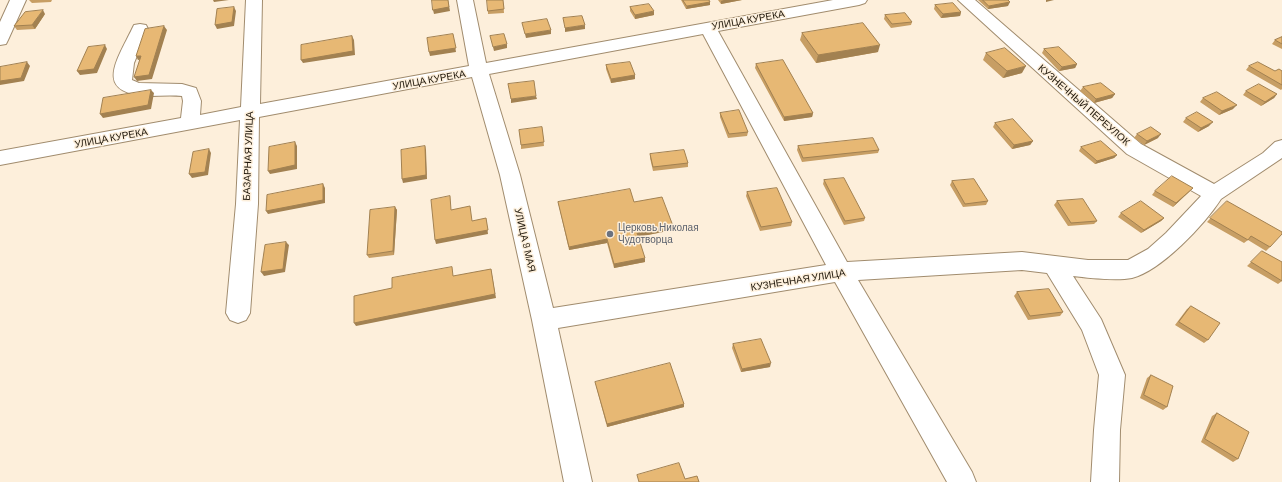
<!DOCTYPE html>
<meta charset="utf-8">
<style>
body{margin:0}
canvas{display:block;background:#fdefdb}
</style>
<canvas width="1282" height="482"></canvas>
<script>
const ctx = document.querySelector('canvas').getContext('2d');
ctx.lineJoin = 'round';
function trace(path, color, width, dash) { ctx.strokeStyle = color; ctx.lineWidth = width; ctx.lineCap = dash ? 'butt' : 'round'; ctx.setLineDash(dash || []); ctx.stroke(path); }
function fill(path, color) { ctx.fillStyle = color; ctx.fill(path, 'evenodd'); }
function drawText(font, color, halo, rows, align = 'center') {
  ctx.font = font + ' Barlow,sans-serif'; ctx.lineWidth = 3; ctx.setLineDash([]); ctx.textBaseline = 'middle'; ctx.strokeStyle = halo; ctx.fillStyle = color; for (const [text, x, y, turn = 0] of rows) {
    ctx.save(); ctx.translate(x, y); ctx.rotate((+turn || 0) * Math.PI / 180); ctx.textAlign = isNaN(turn) ? turn : align; if (halo) ctx.strokeText(text, 0, 0); ctx.fillText(text, 0, 0); ctx.restore();
  }
}
const minor = new Path2D(`
 M10,0H26L8,40L6,44L0,45V22Z
 M246,0H262L260,104L469,66L457,0H473L486,63L833,0H867L865,3L859,5L718,31L847,262L1022,252L1088,260H1128L1148,249L1166,233L1201,196L1127,154L958,0H975L1141,144L1214,184L1263,153L1275,142L1282,140V158L1221,199C1205,224 1161,271 1132,278C1117,281 1089,278 1073,276L1101,319L1125,375L1120,430L1119,482H1091L1094,430L1099,375L1082,330L1047,273L1022,270L858,280L972,472L976,482H947L835,282L558,328L592,482H564L532,320L500,175L472,77L259,117L258,204L250,313L246,320L238,323L230,320L226,313L236,204L240,120L0,165V151L181,118L183,101L182,96C170,95 159,96 148,96C93,93 117,60 132,29L134,25L140,24L146,25L148,29L134,63L132,80L139,83L182,84L196,88L201,101L200,115L241,107ZM703,34L826,265L553,308L520,175L489,74Z`);
const wall = new Path2D(`
 M29,0H52L51,2L32,3Z
 M503,0L504,13L488,14V11Z
 M681,0H709L710,5L686,9Z
 M718,0H742L721,4Z
 M978,0H1008V6L988,9Z
 M935,5L961,12L960,16L941,18L934,9Z
 M630,7L654,15L635,19L630,11Z
 M45,14L35,29L17,30L14,26Z
 M885,15L912,22L911,25L891,28L884,19Z
 M802,33L878,52L816,63L800,40Z
 M1282,37V49L1272,44L1275,40Z
 M1044,49L1077,64L1075,68L1059,71L1042,53Z
 M986,53L1022,73L1003,78L983,60Z
 M756,64L813,113L812,117L784,121L755,68Z
 M606,65L635,75V79L611,83L606,69Z
 M1249,66L1275,71H1282V89L1281,90L1246,70Z
 M1083,87L1115,94L1112,98L1094,103L1080,91Z
 M1246,91L1277,94L1274,98L1261,106L1243,95Z
 M1203,98L1233,109L1219,115L1200,102Z
 M720,113L748,132L747,136L728,138L720,117Z
 M1186,118L1209,126L1198,132L1183,122Z
 M995,123L1033,141L1030,145L1012,149L993,127Z
 M542,127L544,146L521,149V145Z
 M1137,134L1158,138L1144,145L1134,138Z
 M798,146L879,150L878,153L802,162L797,150Z
 M1081,147L1117,155L1114,158L1095,164L1079,151Z
 M650,154L688,163V167L653,171L650,158Z
 M824,180L865,218L864,221L844,225L823,184Z
 M952,181L988,201L986,205L963,207L950,185Z
 M1193,188L1173,207L1152,195L1155,191Z
 M747,192L792,222L791,226L760,231L746,196Z
 M1057,201L1097,221L1094,224L1068,226L1054,205Z
 M1227,201L1270,247L1266,251L1248,240L1244,243L1207,222Z
 M558,202H634L673,226V230L638,237L645,262L614,268L607,243L569,250Z
 M395,207L397,210L394,255L369,258L367,255Z
 M1121,213L1164,218L1161,221L1141,233L1118,217Z
 M1262,251L1282,281L1278,284L1247,266Z
 M1017,292L1063,312L1060,316L1028,320L1014,296Z
 M1191,306L1208,340L1204,343L1175,325L1187,309Z
 M733,344L770,367L741,372L732,348Z
 M1151,375L1167,407L1163,410L1140,398L1147,378Z
 M595,382L684,404V407L607,427Z
 M1217,413L1238,459L1233,462L1201,442L1212,416Z`);
const shadedWall = new Path2D(`
 M213,0H229L214,2Z
 M448,0L450,11L434,14L433,10Z
 M724,0H742L721,4V1Z
 M1046,0H1054L1046,2Z
 M710,2V5L686,9L687,6Z
 M1010,2L1008,6L988,9L989,6Z
 M234,7L236,11L234,26L217,29L215,25Z
 M43,10L45,14L35,29L32,25Z
 M654,11V15L635,19V15Z
 M961,12L960,16L941,18L943,14Z
 M585,25V29L565,32V28Z
 M164,26L167,30L152,79L137,81L134,77Z
 M551,30V34L526,38L525,34Z
 M453,34L456,52L430,56L429,52Z
 M352,36L354,40L355,55L303,63L301,60Z
 M507,44V48L494,51L493,47Z
 M105,45L107,49L97,73L80,75L77,71Z
 M880,45L878,52L816,63L818,55Z
 M136,56H141L144,59L138,60Z
 M27,62L30,66L24,81L0,85V81Z
 M1077,64L1075,68L1059,71L1062,67Z
 M1026,66L1022,73L1003,78L1007,71Z
 M635,75V79L611,83V79Z
 M151,90L154,93L151,109L103,118L100,114Z
 M1115,94L1112,98L1094,103L1096,99Z
 M1277,94L1274,98L1261,106L1265,102Z
 M536,96L537,99L511,103V99Z
 M1237,105L1233,109L1219,115L1222,111Z
 M813,113L812,117L784,121V117Z
 M1213,122L1209,126L1198,132L1201,128Z
 M1161,134L1158,138L1144,145L1147,141Z
 M1033,141L1030,145L1012,149L1014,145Z
 M295,142L297,146V169L270,174L268,171Z
 M425,146L426,150L427,179L403,183L402,179Z
 M209,149L211,153L208,175L192,178L189,174Z
 M1117,155L1114,158L1095,164L1097,161Z
 M323,184L325,188V203L268,214L266,211Z
 M1193,188L1189,192L1173,207L1176,203Z
 M395,207L397,210L394,255L393,251Z
 M486,218L488,234L436,244L435,240Z
 M1164,218L1161,221L1141,233L1144,230Z
 M673,226V230L637,237V233Z
 M607,239V243L569,250V247Z
 M286,242L289,245L285,272L264,276L261,272Z
 M645,258V262L614,268V264Z
 M491,269L496,298L356,326L354,323Z
 M771,363L770,367L741,372L742,369Z
 M684,404V407L607,427V424Z`);
const building = new Path2D(`
 M432,0H448L449,7L433,10Z
 M487,0H503L504,9L488,11Z
 M683,0H709L710,2L687,6Z
 M983,0H1008L1010,2L989,6Z
 M953,3L961,12L943,14L935,5Z
 M649,4L654,11L635,15L630,7Z
 M234,7L232,22L215,25L217,9Z
 M43,10L32,25L14,26L25,12Z
 M905,13L912,22L892,24L885,15Z
 M582,16L585,25L565,28L563,18Z
 M547,19L551,30L525,34L522,23Z
 M863,23L880,45L818,55L802,33Z
 M164,26L149,75L134,77L141,56H136L145,29Z
 M453,34L456,48L429,52L427,38Z
 M504,34L507,44L493,47L490,36Z
 M352,36L353,51L301,60V45Z
 M1282,37V44L1275,40Z
 M105,45L94,69L77,71L88,47Z
 M1059,47L1077,64L1062,67L1044,49Z
 M1005,48L1026,66L1007,71L986,53Z
 M783,60L813,113L784,117L756,64Z
 M27,62L21,78L0,81V67Z
 M630,62L635,75L611,79L606,65Z
 M1258,62L1275,71L1279,69L1282,71V85L1249,66Z
 M534,81L536,96L511,99L508,84Z
 M1101,83L1115,94L1096,99L1083,87Z
 M1259,84L1277,94L1265,102L1246,91Z
 M151,90L148,105L100,114L103,98Z
 M1217,92L1237,105L1222,111L1203,98Z
 M739,110L748,132L729,134L720,113Z
 M1197,112L1213,122L1201,128L1186,118Z
 M1013,119L1033,141L1014,145L995,123Z
 M542,127L544,142L521,145L519,130Z
 M1151,127L1161,134L1147,141L1137,134Z
 M873,138L879,150L803,158L798,146Z
 M1101,141L1117,155L1097,161L1081,147Z
 M295,142V165L268,171L269,147Z
 M425,146L426,175L402,179L401,150Z
 M209,149L205,172L189,174L193,152Z
 M684,150L688,163L653,167L650,154Z
 M1172,176L1193,188L1176,203L1155,191Z
 M844,178L865,218L845,221L824,180Z
 M974,179L988,201L965,204L952,181Z
 M323,184V200L266,211L267,195Z
 M777,188L792,222L761,227L747,192Z
 M630,189L634,202L662,197L673,226L637,233L645,258L614,264L607,239L569,247L558,202Z
 M450,196L451,210L470,206L472,221L486,218L488,230L435,240L431,200Z
 M1083,199L1097,221L1071,223L1057,201Z
 M1141,201L1164,218L1144,230L1121,213Z
 M1227,201L1282,232V234L1270,247L1251,236L1248,240L1210,218Z
 M395,207L393,251L367,255L370,210Z
 M286,242L283,269L261,272L265,245Z
 M1262,251L1282,262V281L1251,262Z
 M452,267L453,276L491,269L495,294L354,323V296L392,288V278Z
 M1049,289L1063,312L1030,316L1017,292Z
 M1191,306L1220,323L1208,340L1179,322Z
 M761,339L771,363L742,369L733,344Z
 M670,363L684,404L607,424L595,382Z
 M1151,375L1173,386L1167,407L1144,395Z
 M1217,413L1249,432L1238,459L1205,439Z
 M679,463L685,479L697,476L699,482H639L637,475Z`);
const markers = [
 [610,234,4,"#6b7280"]
];
const streetNames = [
 ["УЛИЦА КУРЕКА",748,20,-10],
 ["УЛИЦА КУРЕКА",429,80,-10],
 ["КУЗНЕЧНЫЙ ПЕРЕУЛОК",1084,105,41],
 ["УЛИЦА КУРЕКА",111,138,-10],
 ["БАЗАРНАЯ УЛИЦА",248,156,-88],
 ["УЛИЦА 9 МАЯ",525,240,77],
 ["КУЗНЕЧНАЯ УЛИЦА",798,280,-9]
];
const worshipNames = [
 ["Церковь Николая",618,228],
 ["Чудотворца",618,240]
];
trace(minor, '#a18c6e', 2);
fill(minor, '#fff');
fill(wall, '#c79e64');
fill(shadedWall, '#a28151');
fill(building, '#e7b874');
trace(building, '#a28151', 1);
for (const [x, y, r, color] of markers) { const dot = new Path2D(); dot.arc(x, y, r, 0, 2 * Math.PI); ctx.fillStyle = color; ctx.fill(dot); trace(dot, '#fdefdb', 1.5); }
drawText('10px', '#1e160a', '#fdefdb', streetNames);
drawText('10px', '#5b616d', '#fdefdb', worshipNames, 'left');
</script>
